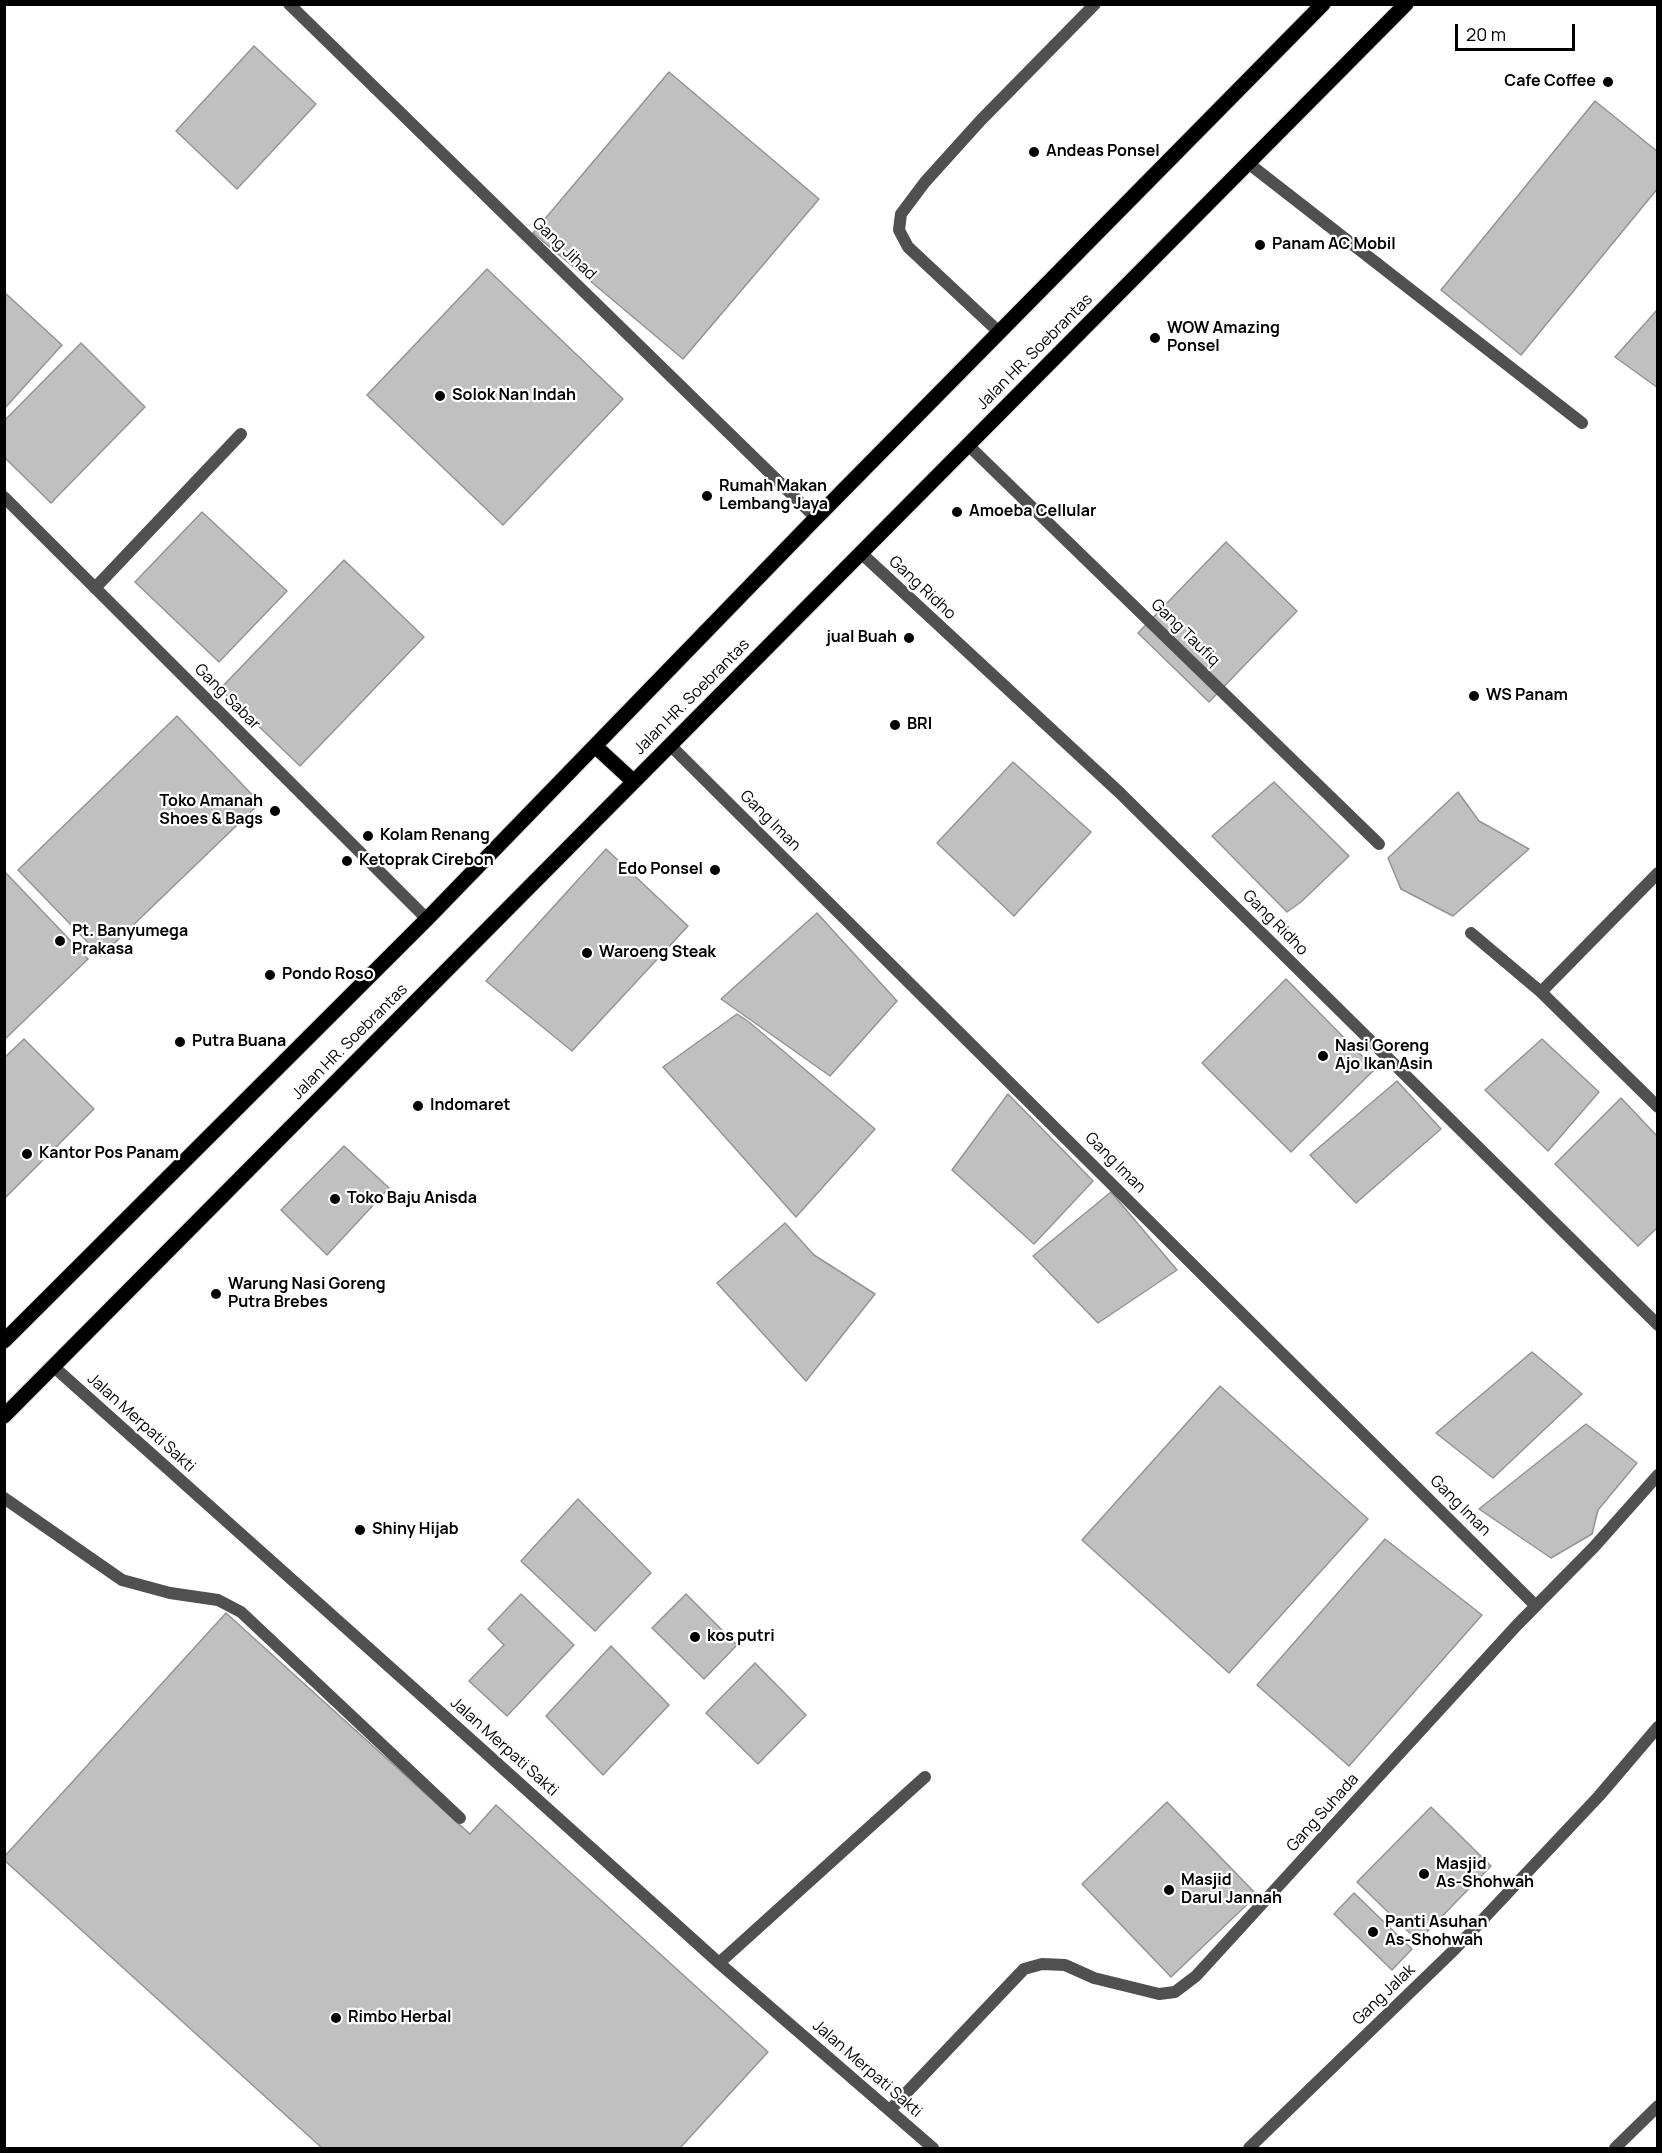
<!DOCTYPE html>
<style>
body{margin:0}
#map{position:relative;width:1662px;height:2153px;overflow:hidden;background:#fff;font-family:Manrope,sans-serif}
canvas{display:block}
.frame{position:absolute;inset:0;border:6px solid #000;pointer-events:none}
.scale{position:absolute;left:1455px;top:24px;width:120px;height:27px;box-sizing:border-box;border:3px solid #000;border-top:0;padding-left:8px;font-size:18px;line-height:21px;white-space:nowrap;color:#000;-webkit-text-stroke:4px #fff;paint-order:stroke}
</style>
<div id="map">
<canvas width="1662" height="2153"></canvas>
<div class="frame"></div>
<div class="scale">20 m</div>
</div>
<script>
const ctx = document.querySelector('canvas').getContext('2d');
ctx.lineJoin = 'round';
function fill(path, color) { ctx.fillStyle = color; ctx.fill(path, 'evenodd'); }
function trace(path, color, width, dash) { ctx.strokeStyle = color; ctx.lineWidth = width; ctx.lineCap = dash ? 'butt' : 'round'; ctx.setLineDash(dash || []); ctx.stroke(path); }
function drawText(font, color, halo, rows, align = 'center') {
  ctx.font = font + ' Manrope,sans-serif'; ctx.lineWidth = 4.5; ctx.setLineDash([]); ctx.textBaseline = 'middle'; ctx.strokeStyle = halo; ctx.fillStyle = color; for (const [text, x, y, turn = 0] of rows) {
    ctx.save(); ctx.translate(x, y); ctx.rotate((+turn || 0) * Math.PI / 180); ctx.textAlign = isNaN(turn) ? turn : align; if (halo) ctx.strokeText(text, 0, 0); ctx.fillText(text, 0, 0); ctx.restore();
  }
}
const building = new Path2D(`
 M254,46L316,104L237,189L176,131Z
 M669,72L819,199L683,359L533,233Z
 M1595,101L1658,152V188L1521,355L1441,290Z
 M487,269L623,399L503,525L367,395Z
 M4,292L62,345L4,409Z
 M1658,309V388L1615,357Z
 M81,343L145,407L51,503L4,457V421Z
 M202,512L287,591L219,662L135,582Z
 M1226,542L1297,611L1209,702L1138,633Z
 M344,560L424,637L300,766L220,689Z
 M177,716L260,803L101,956L18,870Z
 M1013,762L1091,832L1014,916L937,843Z
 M1274,782L1349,856L1301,902L1287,912L1212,836Z
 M1458,792L1479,821L1529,849L1453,916L1401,889L1388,858Z
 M606,849L688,926L572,1051L486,981Z
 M4,871L88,959L4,1040Z
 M817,913L897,1001L830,1076L721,999Z
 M1286,979L1375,1069L1291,1152L1202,1063Z
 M737,1014L749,1022L875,1129L796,1217L663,1067Z
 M24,1039L94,1109L4,1199V1058Z
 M1542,1039L1599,1092L1548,1151L1485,1090Z
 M1397,1081L1441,1129L1356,1203L1310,1155Z
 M1008,1094L1093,1181L1034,1244L952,1170Z
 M1621,1098L1658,1137V1227L1638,1246L1555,1164Z
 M344,1146L389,1188L327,1255L281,1210Z
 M1111,1192L1177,1270L1098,1323L1033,1256Z
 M785,1223L814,1255L875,1294L806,1381L717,1283Z
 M1532,1352L1582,1394L1493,1478L1436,1433Z
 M1220,1386L1368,1519L1229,1673L1082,1540Z
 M1586,1424L1637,1463L1598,1510L1592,1534L1551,1558L1479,1509Z
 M578,1499L651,1573L595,1631L521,1561Z
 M1385,1539L1482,1615L1349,1766L1257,1685Z
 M521,1594L574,1645L507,1716L469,1681L504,1645L488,1629Z
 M686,1594L737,1645L704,1679L652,1628Z
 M226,1613L470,1834L496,1805L768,2052L680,2148H322L4,1860V1857Z
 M611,1646L669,1705L603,1775L546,1716Z
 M755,1663L806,1715L758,1764L706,1713Z
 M1167,1802L1257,1895L1171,1977L1082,1884Z
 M1431,1807L1491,1866L1418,1941L1357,1882Z
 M1354,1893L1412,1949L1392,1970L1334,1914Z`);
const lane = new Path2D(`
 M95,588L241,434
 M4,1498L122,1580L170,1593L218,1600L241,1612L460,1818`);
const street = new Path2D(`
 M289,4L816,518
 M1248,163L1582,423
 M1000,333L908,247L899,230L901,214L925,182L981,120L1095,4
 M968,445L1379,844
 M4,497L427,919
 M861,553L1120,793L1658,1325
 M670,745L1536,1606
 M1471,933L1541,992L1658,1107
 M1541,992L1658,873
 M54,1367L468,1737L719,1963L933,2148
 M719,1963L925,1777
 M890,2110L1024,1969L1042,1964L1065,1965L1094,1978L1159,1994L1175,1992L1196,1976L1517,1625L1594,1547L1658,1475
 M1249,2148L1454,1950L1599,1796L1658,1727
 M1615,2148L1658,2106`);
const primary = new Path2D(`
 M595,746L633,781
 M4,1341L427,919L816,518L1323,4
 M4,1416L1406,4`);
const markers = [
 [1608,82,6,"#000"],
 [1034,152,6,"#000"],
 [1260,245,6,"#000"],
 [1155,338,6,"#000"],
 [440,396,6,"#000"],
 [707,496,6,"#000"],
 [957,512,6,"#000"],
 [909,638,6,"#000"],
 [1474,696,6,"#000"],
 [895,725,6,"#000"],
 [275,811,6,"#000"],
 [368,836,6,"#000"],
 [347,861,6,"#000"],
 [715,870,6,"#000"],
 [60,941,6,"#000"],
 [587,953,6,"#000"],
 [270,975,6,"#000"],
 [180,1042,6,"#000"],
 [1323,1056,6,"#000"],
 [418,1106,6,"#000"],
 [27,1154,6,"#000"],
 [335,1199,6,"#000"],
 [216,1294,6,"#000"],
 [360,1530,6,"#000"],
 [695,1637,6,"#000"],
 [1424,1874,6,"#000"],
 [1169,1890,6,"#000"],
 [1373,1932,6,"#000"],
 [336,2018,6,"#000"]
];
const poiNames = [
 ["Cafe Coffee",1596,82,"right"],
 ["Andeas Ponsel",1046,152],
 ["Panam AC Mobil",1272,245],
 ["WOW Amazing",1167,329],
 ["Ponsel",1167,347],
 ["Solok Nan Indah",452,396],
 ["Rumah Makan",719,487],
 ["Lembang Jaya",719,505],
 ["Amoeba Cellular",969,512],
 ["jual Buah",897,638,"right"],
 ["WS Panam",1486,696],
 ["BRI",907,725],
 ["Toko Amanah",263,802,"right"],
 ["Shoes & Bags",263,820,"right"],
 ["Kolam Renang",380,836],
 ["Ketoprak Cirebon",359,861],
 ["Edo Ponsel",703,870,"right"],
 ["Pt. Banyumega",72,932],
 ["Prakasa",72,950],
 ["Waroeng Steak",599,953],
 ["Pondo Roso",282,975],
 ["Putra Buana",192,1042],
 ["Nasi Goreng",1335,1047],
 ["Ajo Ikan Asin",1335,1065],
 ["Indomaret",430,1106],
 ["Kantor Pos Panam",39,1154],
 ["Toko Baju Anisda",347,1199],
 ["Warung Nasi Goreng",228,1285],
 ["Putra Brebes",228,1303],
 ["Shiny Hijab",372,1530],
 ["kos putri",707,1637],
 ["Masjid",1436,1865],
 ["As-Shohwah",1436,1883],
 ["Masjid",1181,1881],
 ["Darul Jannah",1181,1899],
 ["Panti Asuhan",1385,1923],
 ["As-Shohwah",1385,1941],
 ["Rimbo Herbal",348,2018]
];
const streetNames = [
 ["Gang Jihad",564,249,44],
 ["Jalan HR. Soebrantas",1035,352,-45],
 ["Gang Ridho",922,588,43],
 ["Gang Taufiq",1185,633,44],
 ["Gang Sabar",227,697,45],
 ["Jalan HR. Soebrantas",692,697,-45],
 ["Gang Iman",770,821,45],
 ["Gang Ridho",1275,923,45],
 ["Jalan HR. Soebrantas",350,1042,-45],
 ["Gang Iman",1115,1163,45],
 ["Jalan Merpati Sakti",141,1423,42],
 ["Gang Iman",1460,1506,45],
 ["Jalan Merpati Sakti",504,1747,42],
 ["Gang Suhada",1323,1813,-48],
 ["Gang Jalak",1384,1995,-44],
 ["Jalan Merpati Sakti",867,2069,41]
];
fill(building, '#c0c0c0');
trace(building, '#949494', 1.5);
trace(primary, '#dbdbdb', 17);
trace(lane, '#505050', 12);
trace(street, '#505050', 12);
trace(primary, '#000', 15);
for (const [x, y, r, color] of markers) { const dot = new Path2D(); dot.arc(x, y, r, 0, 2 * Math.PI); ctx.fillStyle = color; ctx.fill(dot); trace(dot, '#fff', 2); }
drawText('bold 16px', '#000', '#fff', poiNames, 'left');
drawText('16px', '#000', '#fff', streetNames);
</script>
